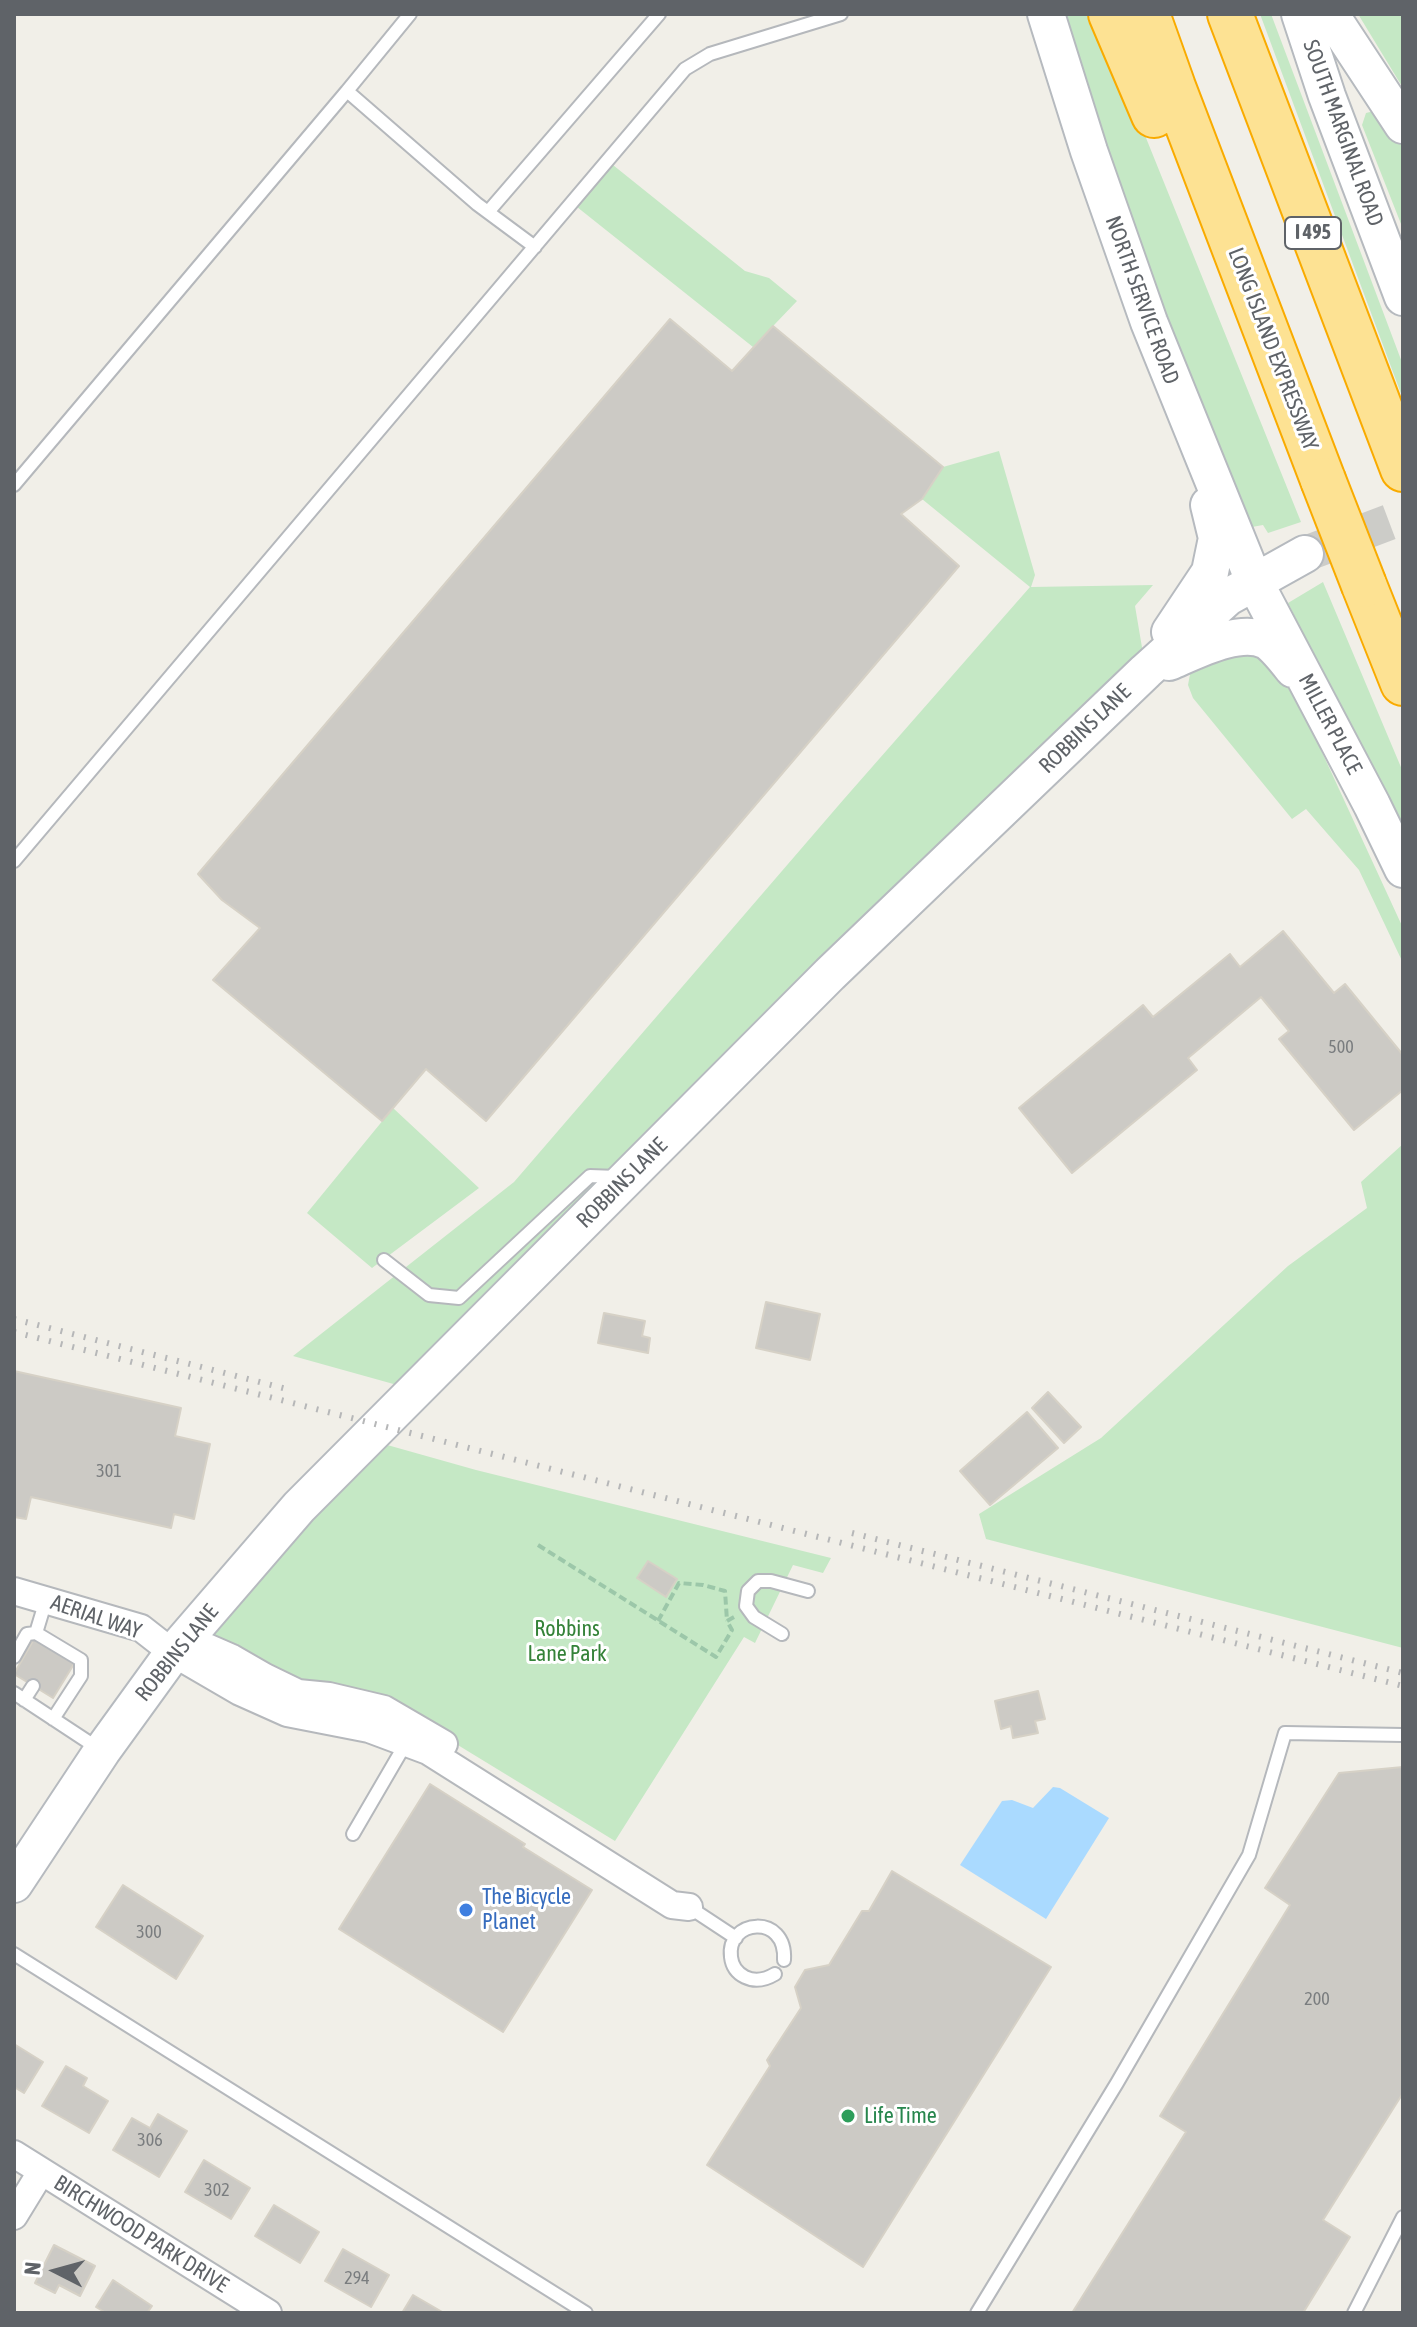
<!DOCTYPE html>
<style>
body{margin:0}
#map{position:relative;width:1417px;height:2327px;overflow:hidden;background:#f1efe8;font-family:"Asap Condensed",sans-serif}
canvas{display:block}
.frame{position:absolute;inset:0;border:16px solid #5f6368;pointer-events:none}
.north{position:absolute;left:16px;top:2231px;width:80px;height:80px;-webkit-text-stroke:6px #fff;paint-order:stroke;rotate:276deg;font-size:22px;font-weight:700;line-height:32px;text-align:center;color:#5f6368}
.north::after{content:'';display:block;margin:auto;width:28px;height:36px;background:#5f6368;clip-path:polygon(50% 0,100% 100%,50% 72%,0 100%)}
</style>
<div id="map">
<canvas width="1417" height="2327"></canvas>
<div class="frame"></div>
<div class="north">N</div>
</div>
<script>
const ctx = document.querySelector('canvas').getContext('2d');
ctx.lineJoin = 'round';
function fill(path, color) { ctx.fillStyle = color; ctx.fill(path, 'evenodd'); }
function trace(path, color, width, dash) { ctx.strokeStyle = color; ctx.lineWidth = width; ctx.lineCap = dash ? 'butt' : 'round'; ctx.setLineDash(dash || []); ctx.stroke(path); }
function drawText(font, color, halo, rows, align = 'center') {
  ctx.font = font + ' "Asap Condensed",sans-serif'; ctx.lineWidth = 6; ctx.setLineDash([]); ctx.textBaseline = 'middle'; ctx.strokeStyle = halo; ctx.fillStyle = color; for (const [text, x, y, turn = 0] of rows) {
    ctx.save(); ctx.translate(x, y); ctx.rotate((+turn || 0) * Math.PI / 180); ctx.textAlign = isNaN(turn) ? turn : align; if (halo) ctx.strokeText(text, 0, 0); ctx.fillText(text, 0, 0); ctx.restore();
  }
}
const green = new Path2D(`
 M1062,14H1096L1301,522L1268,533L1263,525L1252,527L1191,388L1148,272Z
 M1260,14H1271L1403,365V399Z
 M1358,14H1403V88Z
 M1378,110L1403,147V229L1362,125L1366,113Z
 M608,161L745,271L769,278L797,301L753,347L572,203Z
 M999,451L1035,575L1031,587L1153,585L1135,606L1146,671L415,1390L293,1356L514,1182L844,799L1030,587L922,499L943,467Z
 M1323,582L1403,772V840L1364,756L1288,603Z
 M1253,643L1286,674L1403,928V963L1359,870L1306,809L1292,819L1193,698L1188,685L1191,669Z
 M393,1108L479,1188L372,1268L307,1213Z
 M1403,1144V1648L986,1539L979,1514L1101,1438L1288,1266L1367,1208L1361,1182Z
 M366,1439L476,1470L831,1558L823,1573L793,1565L755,1643L744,1637L615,1841L389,1703L296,1684L196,1628Z`);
const water = new Path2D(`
 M1053,1787L1060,1788L1109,1818L1046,1919L960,1865L1002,1801L1012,1800L1033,1808Z`);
const building = new Path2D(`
 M670,319L732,371L773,326L943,467L922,499L901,514L959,566L486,1121L426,1069L382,1121L213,980L260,928L222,900L198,874Z
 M1283,931L1334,993L1345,984L1403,1055V1090L1354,1130L1279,1039L1289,1031L1261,997L1188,1058L1197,1070L1072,1173L1019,1108L1143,1005L1153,1017L1230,954L1240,967Z
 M766,1302L820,1314L810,1360L756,1348Z
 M604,1313L645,1321L642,1336L650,1338L648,1353L598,1343Z
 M14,1371L181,1408L175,1436L210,1444L194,1519L174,1514L171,1528L31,1497L26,1519L14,1517Z
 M1048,1392L1081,1427L1064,1443L1032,1408Z
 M1027,1412L1058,1448L990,1505L960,1471Z
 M648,1561L677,1579L666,1597L637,1578Z
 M34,1639L74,1664L53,1698L14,1674Z
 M1038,1691L1045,1719L1035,1721L1038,1733L1013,1738L1011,1726L1001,1729L995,1701Z
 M1403,1767V2093L1323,2220L1350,2237L1303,2313H1072L1186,2132L1160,2116L1290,1905L1265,1888L1339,1773Z
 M430,1784L525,1844L523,1847L592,1890L503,2032L339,1929Z
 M892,1871L1051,1967L863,2267L707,2165L770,2066L767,2060L801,2008L795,1987L805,1970L829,1965L862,1911H869Z
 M123,1885L203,1936L176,1979L96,1927Z
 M14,2044L43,2062L24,2093L14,2087Z
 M66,2066L87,2078L83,2086L108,2101L89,2133L42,2106Z
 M158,2114L187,2131L159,2177L113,2150L132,2118L150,2128Z
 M204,2160L250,2188L231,2219L185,2192Z
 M274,2205L319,2232L300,2263L255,2236Z
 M54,2245L95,2266L80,2296L59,2285L55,2293L35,2283Z
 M343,2249L389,2275L371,2307L325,2281Z
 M113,2280L152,2306L147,2313H106L96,2307Z
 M413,2295L444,2313H402Z`);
const secondaryTunnel = new Path2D(`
 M1305,554L1403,517`);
const path = new Path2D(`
 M538,1545L716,1657L732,1630L727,1621L736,1616
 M658,1621L679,1583L703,1585L725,1591L727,1621`);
const lane = new Path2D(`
 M347,91L410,14
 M488,212L659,14
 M14,485L347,91L477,204L535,247
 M14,861L685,69L710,54L841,14
 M384,1260L429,1295L459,1298L590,1176L617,1177
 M36,1633L46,1600
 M782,1634L754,1617L746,1606L748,1591L758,1581H771L808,1591
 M14,1657L27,1634L36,1633L81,1660V1676L53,1719
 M14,1693L99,1749
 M24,1700L33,1686
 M353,1834L406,1743
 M689,1907L736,1938
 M14,1954L586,2313
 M775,1974C765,1980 755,1982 745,1977C737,1973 732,1966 731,1957C726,1919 787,1913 784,1960
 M977,2313L1117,2083L1249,1855L1285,1733L1403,1735
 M1354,2313L1403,2217`);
const street = new Path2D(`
 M14,1591L141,1628L173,1653L240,1692L287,1713L369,1729L428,1751L672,1905L689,1907
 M186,1638L232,1658L265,1677L298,1693L329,1696L384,1709L444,1744
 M14,2154L268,2313
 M14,2216L41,2172`);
const secondary = new Path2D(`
 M1046,14L1089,151L1149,322L1254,581L1372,805L1403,869
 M1300,14L1327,96L1403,297
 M1330,14L1403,125
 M1170,632L1210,572L1217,538L1209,505
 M1169,662C1195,651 1240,627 1267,641C1276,647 1286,660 1293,669
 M14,1884L102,1751L173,1653L299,1507L830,974L1146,671L1228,597L1305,554`);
const highway = new Path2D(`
 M1111,14L1154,115
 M1147,14L1173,87L1323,480
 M1230,14L1403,469
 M1364,585L1403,683`);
const rail = new Path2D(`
 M14,1319L287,1389
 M14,1332L1403,1686
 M852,1533L1403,1673`);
const highwayBridge = new Path2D(`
 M1323,480L1364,585`);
const markers = [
 [466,1910,8,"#3f7fe0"],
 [848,2116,8,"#2e9e5b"]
];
const numberNames = [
 ["500",1341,1047],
 ["301",109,1471],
 ["300",149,1932],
 ["200",1317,1999],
 ["306",150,2140],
 ["302",217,2190],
 ["294",357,2278]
];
const shields = [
 [1313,233,56]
];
const shieldNames = [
 ["I 495",1313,233]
];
const streetNames = [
 ["SOUTH MARGINAL ROAD",1343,133,70],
 ["NORTH SERVICE ROAD",1142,300,70],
 ["LONG ISLAND EXPRESSWAY",1273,349,69],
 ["MILLER PLACE",1330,724,62],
 ["ROBBINS LANE",1085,729,-44],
 ["ROBBINS LANE",622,1183,-45],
 ["AERIAL WAY",96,1617,19],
 ["ROBBINS LANE",177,1653,-51],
 ["BIRCHWOOD PARK DRIVE",141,2234,32]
];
const parkNames = [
 ["Robbins",567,1629],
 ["Lane Park",567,1654]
];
const shopNames = [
 ["The Bicycle",482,1897],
 ["Planet",482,1922]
];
const leisureNames = [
 ["Life Time",864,2116]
];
fill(green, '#c5e8c5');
fill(water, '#aadaff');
fill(building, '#cccac5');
trace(building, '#d6d1c6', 2);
trace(secondaryTunnel, '#ccccc8', 36, [36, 18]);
trace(lane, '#b5b8bc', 16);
trace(street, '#b5b8bc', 30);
trace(secondary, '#b6babf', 40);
trace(highway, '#f9ab00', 48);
trace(path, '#9cc7a9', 4, [8, 4]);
trace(lane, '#fff', 12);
trace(street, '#fff', 26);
trace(secondary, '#fff', 36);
trace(highway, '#fde293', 44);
trace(rail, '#b6b7b8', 6, [2, 10]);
trace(highwayBridge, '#f9ab00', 48, []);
trace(highwayBridge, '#fde293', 44);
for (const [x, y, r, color] of markers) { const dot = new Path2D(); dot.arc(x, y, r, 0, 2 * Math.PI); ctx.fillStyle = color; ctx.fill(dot); trace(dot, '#fff', 3); }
drawText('18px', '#7a7d7f', null, numberNames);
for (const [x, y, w] of shields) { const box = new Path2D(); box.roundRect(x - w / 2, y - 16, w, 32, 6); ctx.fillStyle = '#fff'; ctx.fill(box); trace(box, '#5f6368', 2); }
drawText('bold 20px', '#5f6368', null, shieldNames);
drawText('22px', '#5f6368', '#fff', streetNames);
drawText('22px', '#348238', '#fff', parkNames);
drawText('22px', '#366cbe', '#fff', shopNames, 'left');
drawText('22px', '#27864d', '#fff', leisureNames, 'left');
</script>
